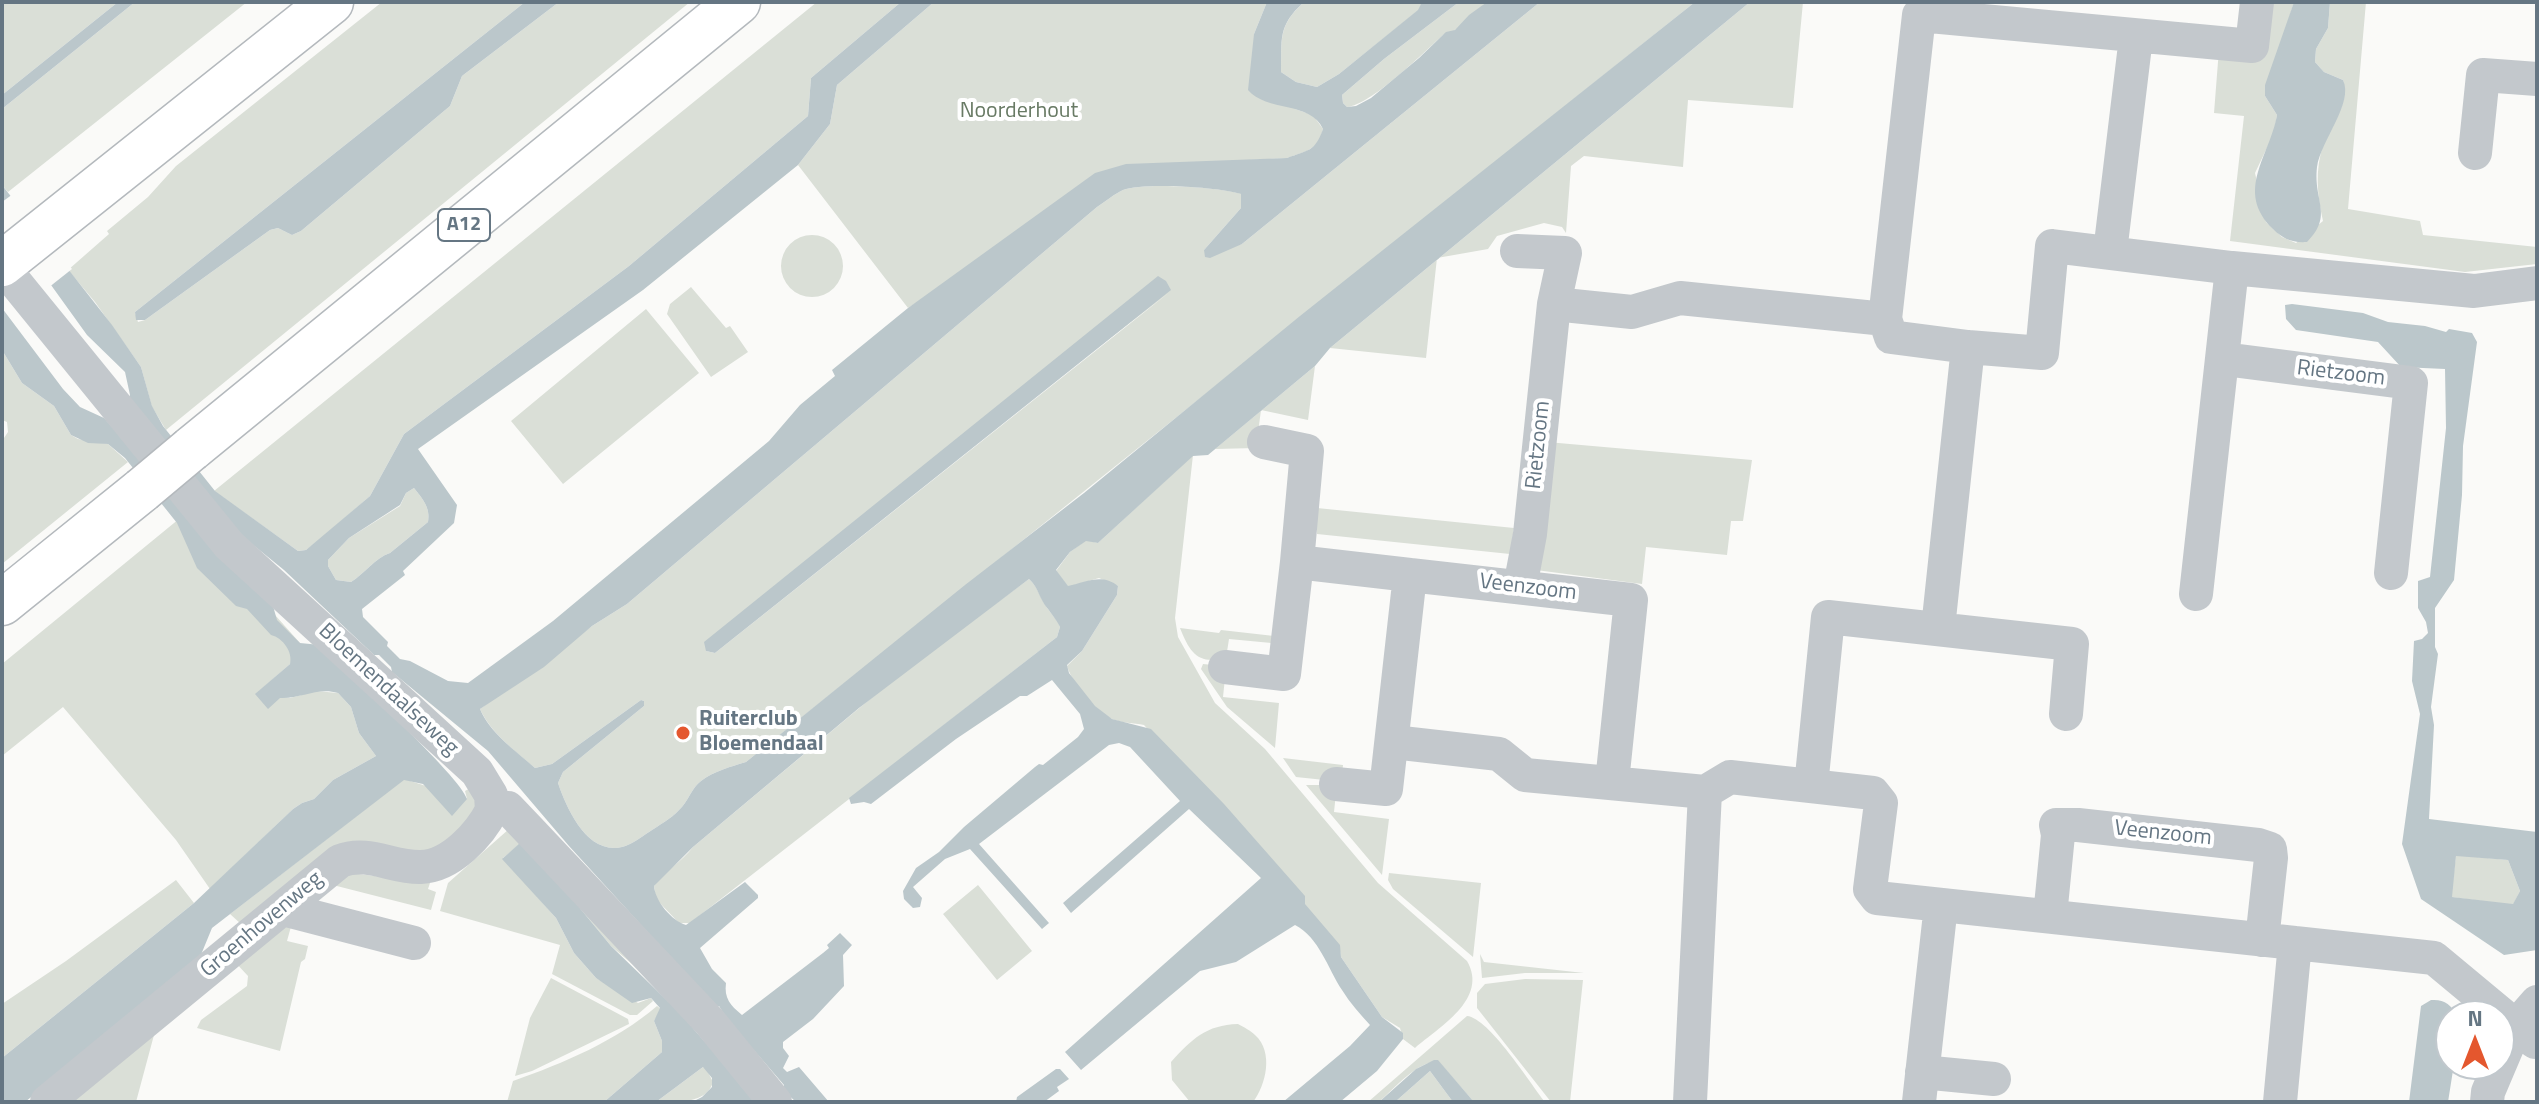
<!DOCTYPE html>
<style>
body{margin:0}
#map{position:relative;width:2539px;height:1104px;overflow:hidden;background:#fafaf8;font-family:"Titillium Web",sans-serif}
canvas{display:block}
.frame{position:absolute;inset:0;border:4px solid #657683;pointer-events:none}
.north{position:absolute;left:2435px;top:1000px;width:80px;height:80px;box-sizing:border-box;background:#fff;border:2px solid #c1c8cd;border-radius:50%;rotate:0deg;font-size:22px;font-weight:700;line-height:32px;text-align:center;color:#657683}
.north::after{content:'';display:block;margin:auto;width:28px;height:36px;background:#e4572e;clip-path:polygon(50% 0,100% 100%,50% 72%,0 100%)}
</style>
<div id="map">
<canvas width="2539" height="1104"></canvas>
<div class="frame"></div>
<div class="north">N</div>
</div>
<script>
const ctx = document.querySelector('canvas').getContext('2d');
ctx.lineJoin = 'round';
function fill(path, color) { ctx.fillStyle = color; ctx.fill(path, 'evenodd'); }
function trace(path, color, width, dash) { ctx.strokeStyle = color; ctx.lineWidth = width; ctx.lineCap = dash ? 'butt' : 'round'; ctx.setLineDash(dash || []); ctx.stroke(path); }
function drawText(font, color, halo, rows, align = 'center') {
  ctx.font = font + ' "Titillium Web",sans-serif'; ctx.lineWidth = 8; ctx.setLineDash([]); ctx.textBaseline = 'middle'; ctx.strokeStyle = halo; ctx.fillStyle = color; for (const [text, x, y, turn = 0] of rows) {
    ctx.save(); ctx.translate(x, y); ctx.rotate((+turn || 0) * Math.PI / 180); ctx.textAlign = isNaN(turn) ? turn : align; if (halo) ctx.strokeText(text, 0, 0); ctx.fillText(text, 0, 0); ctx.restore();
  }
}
const green = new Path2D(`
 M2,2H118L2,95Z
 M135,2H247L8,192L2,185V109Z
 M382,2H525L135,312L138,322L145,320L270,230L278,228L292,235L301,231L450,106L462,76L559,2H690L166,430L152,407L141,367L95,302L68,270L109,234L107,231L148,197L176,166Z
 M817,2H901L811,78L808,116L629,266L404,434L370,496L317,542L306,550L298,551L214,491Z
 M934,2H1267L1254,34L1295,109L1313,115L1323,129L1319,143L1307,151L1287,158L1212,162L1097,192L908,308L798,165L830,124L837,85Z
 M1304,2H1422L1419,10L1339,74L1317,87L1296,82L1281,72C1282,41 1277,26 1304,2Z
 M1459,2H1487C1480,8 1458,28 1454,31C1450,33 1445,33 1442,36C1422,54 1371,105 1347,107L1343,103L1342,95L1384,59Z
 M1540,2H1695L746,762C730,767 714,771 701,781C692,787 688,802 679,810C671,819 659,825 649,832C641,837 631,845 622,847C587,855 567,809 558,783L563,772L644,706V701L641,700L552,764L535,768C515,751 491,733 480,709L592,626L627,604L1097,207C1105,202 1114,194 1123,190C1143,182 1220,187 1242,194L1241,208L1204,250L1242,244ZM1171,291L715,653L706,651Z
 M1750,2H1803L1793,108L1688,100L1683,167L1584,156L1571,166L1566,233L1562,227L1544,223L1497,236L1488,249L1437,258L1426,358L1330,348Z
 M2263,2H2294L2265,96L2277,115L2274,133L2255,173L2266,222L2282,237L2296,243L2323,221C2317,194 2315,171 2323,145C2332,118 2349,109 2343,80L2324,72L2315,62L2316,49L2328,28L2330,2H2366L2348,209L2420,221L2423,235L2537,247V264L2465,272L2230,241L2244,116L2214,113L2219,49Z
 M781 266a31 31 0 1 1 62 0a31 31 0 1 1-62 0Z
 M691,287L726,328L730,326L748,352L711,377L667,314L670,304Z
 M646,309L699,373L563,484L511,421Z
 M2,350L22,383L54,406L71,435L78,439L108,444L128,462L2,564V441L8,432L7,422L2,420Z
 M1315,366L1308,420L1261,410L1256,448L1215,449Z
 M1547,442L1752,460L1743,521H1731L1727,555L1646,547L1642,584L1536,570Z
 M1193,455L1175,618L1178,637L1215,703L1265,749L1378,883L1467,961C1489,999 1439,1027 1415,1048L1403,1039L1400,1028L1382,1017L1341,957L1339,945L1144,725C1134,723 1121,723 1112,719C1095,711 1072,683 1067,666L1082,651L1117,595L1118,586L1099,578L1068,587L1056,571L1070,552L1086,540L1098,543Z
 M414,488C422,498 431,508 428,522L390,553C375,558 364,574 351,582L336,580L328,566V560L349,538L400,506L406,493Z
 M1317,508L1514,528L1510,554L1317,534Z
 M185,514L300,643L290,664L256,694L290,698L316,691L338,693L351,707L359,733L376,756L333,780L314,799L302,803L293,809L210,889L176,840L63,707L2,756V664Z
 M1029,579C1039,588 1040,599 1048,609C1053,616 1057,619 1060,627L1057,637L690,923H679L656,899L654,886C664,871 682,862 693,847L900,674Z
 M1180,628L1219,633L1221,630L1283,637L1282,644L1229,639L1226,658C1198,665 1190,653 1180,628Z
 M1203,664L1222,666L1225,678L1223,697L1279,703L1275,748L1227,707L1201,669Z
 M1283,758L1343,765L1342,775L1334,781L1296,777Z
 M404,779L467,799L465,791L474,786L476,817L429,855L362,844L241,924L230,914Z
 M1306,785H1320L1336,793L1334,812L1389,819L1382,875Z
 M509,829L638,969L611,946L570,896L520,844L503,858L556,918L574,953L596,978L638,1003L651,998L653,1001L637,1015H630L552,974L560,945L440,911L448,883Z
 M2456,855L2508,860L2520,891L2513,905L2451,897Z
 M351,873L430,883L428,889L436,892L431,910L329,884Z
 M1389,873L1481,883L1473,957L1393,889L1388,880Z
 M176,880L194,903L2,1058V1004L66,961Z
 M978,885L1032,951L997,980L943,914Z
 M292,923L287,941L308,946L305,959L301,962L280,1051L197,1028L201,1020L247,986L248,976L234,961Z
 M1480,954L1484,962L1584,973H1525L1482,978Z
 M551,978L628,1019L629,1024L532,1071L515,1076L530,1018Z
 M1525,979L1583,980L1570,1102H1551L1477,1008V993L1485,984Z
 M657,1006L661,1009L654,1021L662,1041V1052L604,1102H507L513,1081C564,1063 616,1041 657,1006Z
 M1467,1016C1489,1018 1530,1083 1545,1102H1474L1438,1061C1415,1063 1396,1087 1379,1102H1368Z
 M1238,1024C1244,1027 1251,1031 1255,1035C1274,1052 1266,1085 1253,1102H1190L1172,1080L1171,1062C1192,1039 1206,1025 1238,1024Z
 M154,1035L136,1102H60Z
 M703,1067L706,1068L713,1082C707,1104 676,1102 656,1102Z
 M1430,1071L1453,1102H1395Z`);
const water = new Path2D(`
 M118,2H135L2,109V95Z
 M525,2H559L462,76L450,106L301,231L292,235L278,228L270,230L145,320H136L135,312Z
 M901,2H934L837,85L830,124L798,165L643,290L418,449L457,505L454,523L403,571L405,575L362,609L363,617L388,642L387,646L400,659L410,661L448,681L468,683L553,621L769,441L800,405L835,376L832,370L908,308L1095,173L1126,164L1287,158C1308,150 1315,152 1323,129C1311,101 1266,112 1248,90L1254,34L1267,2H1304C1277,26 1282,40 1281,72L1296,82L1317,87L1339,74L1418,10L1422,2H1459L1384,59L1342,95L1343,103L1347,107L1356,106L1371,98L1419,58L1446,32L1455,30L1469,15L1487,2H1540L1242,244L1210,258L1205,257L1204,250L1241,208V194C1220,187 1143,182 1123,190C1114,194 1105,202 1097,207L627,604L592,626L544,667L480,709C490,733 516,751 535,768L552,764L641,700L644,701V706L563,772L558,783C567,809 587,855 622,847C631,845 641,837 649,832C659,825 671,819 679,810C688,802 692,787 701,781C714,771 730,767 746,762L965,585L1084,493L1300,316L1695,2H1750L1330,348L1315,366L1208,455L1193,456L1098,543L1086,541L1070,552L1056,570L1068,586C1086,582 1102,573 1118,586L1117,595L1082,651L1067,665L1069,673L1095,706L1112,719L1151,729L1224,804L1305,896V904L1340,945L1341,957L1382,1017L1403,1033V1039L1377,1071L1340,1102H1283L1350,1046L1370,1025C1360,1014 1350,1003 1342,990C1328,969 1319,937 1295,925L1236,962L1200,971L1081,1070L1065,1052L1261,878L1189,809L1071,913L1063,903L1180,801L1130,747L1119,743L1109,745L979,844L1049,923L1042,929L970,849L945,859L913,887L922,898L920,907L913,908L904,899L903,891L916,868L939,852L964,827L1035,767L1039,764L1043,765L1078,737L1084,729L1080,714L1052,680L1027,696H1020L956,739L871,804L864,802L851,804L849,798L1057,637L1060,627C1056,619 1053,616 1048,609C1039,599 1039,588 1029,579L859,708L693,847L654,886C655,901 672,921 686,925L745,882L758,895V898L700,948L712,969L726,983C724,998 730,1005 742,1015L823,953L829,948L827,945L840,933L852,945L843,955L844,986L813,1019L783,1042V1048L789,1056L783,1068L787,1072L799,1067L829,1102H796L783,1090L784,1085L727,1019L719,1006L716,1007L569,846L488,751L392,672L391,667L379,655H374L284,570L231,527L128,401L130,395L125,372L87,335L51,285L2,225V185L112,325L141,367L152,406L163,426L215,491L298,551L306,550L370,496L404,434L629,266L808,116L811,78ZM414,488C422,498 431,508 428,522L390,553C375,558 364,574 351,582L336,580L328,566V560L349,538L400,505L406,493Z
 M2294,2H2330L2328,28L2316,49L2315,62L2324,72L2343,80C2354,103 2321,140 2317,167C2313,201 2334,215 2307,242C2292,243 2283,239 2273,229C2234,191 2270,156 2277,115L2265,96V85Z
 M1158,276L1166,281L1171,290L715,653L706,651L704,642Z
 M2292,304L2363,313L2388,322L2425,326L2446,332L2449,329L2472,333L2477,342L2463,446L2462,495L2454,580L2435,608V647L2438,654L2431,707L2434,725L2429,819L2537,832V950L2504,955L2421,899L2402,844L2420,714L2412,681L2414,641L2422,639L2428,633L2426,622L2418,608V581L2430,577L2446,428L2445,369L2401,367L2378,342L2296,330L2286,319L2285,305ZM2456,856L2508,860L2520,891L2513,904L2452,897Z
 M2,308L63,389L80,407L104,418L273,606L277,620L300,643L320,645C344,670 461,777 467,799L452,816L423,784L404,780L212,928L198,962L25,1102H2V1058L194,903L293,809L302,803L314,799L333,780L376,756L359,733L351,707L338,693C317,687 301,699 280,698L268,709L255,694L290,664C293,652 283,638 271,635L247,609L236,606L197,568L177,523L125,458L108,444L88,443L71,435L54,406L22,383L2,350Z
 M520,843L570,896L611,946L678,1011L757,1102H692L702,1097L712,1087V1078L703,1067L656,1102H604L662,1052V1041L654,1021L660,1008L651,998L632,1003L596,978L574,953L556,918L502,859Z
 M2431,1000C2444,999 2451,1004 2457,1016H2451V1064H2454L2448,1102H2409L2421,1006Z
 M1434,1060H1438L1474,1102H1453L1430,1071L1395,1102H1379L1416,1069Z
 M1056,1069H1060L1069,1079L1057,1087L1059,1091L1044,1102H1016L1017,1097Z`);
const pier = new Path2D(`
 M13,194L72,269L48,288L2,231V202Z`);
const minor = new Path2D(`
 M2475,153L2483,75L2537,79
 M1517,251L1565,253L1554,304
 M2110,252L2136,37
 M2,266L229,545L477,772L491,795L492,810
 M2232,268L2474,291L2537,283
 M1885,319L1919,15L2252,46L2257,2
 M2224,359L2411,383L2391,573
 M1264,442L1307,451L1297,562
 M1520,587L1530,534L1554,304L1632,312L1680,298L1885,319L1891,337L1968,347L2042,353L2052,246L2232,268L2196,594
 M1938,628L1968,347
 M1225,667L1284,674L1297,562L1410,575
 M1393,742L1499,754L1525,775L1705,792L1730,777L1873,793L1881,803L1870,889L1877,898L2434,958L2535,1042
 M1336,784L1386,789L1410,575L1631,600L1612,782
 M1811,786L1828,617L2072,644L2066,714
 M492,810L508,808L529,830L709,1021L775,1102
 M283,909L414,943
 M2050,916L2058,835L2056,825H2078L2258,845L2270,849L2271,858L2262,940
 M1922,1072L1994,1079
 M47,1102L340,861C368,850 393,868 421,867C451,866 480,834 492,810
 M1690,1102L1705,792
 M1919,1102L1941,905
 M2280,1102L2295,943
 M2487,1102L2488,1092L2516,1026L2537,1002`);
const highway = new Path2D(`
 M2,264L331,2
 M191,449L738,2
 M2,603L142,490`);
const highwayBridge = new Path2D(`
 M142,490L191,449`);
const markers = [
 [683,733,8,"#e4572e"]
];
const shields = [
 [464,225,52]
];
const shieldNames = [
 ["A12",464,225]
];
const parkNames = [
 ["Noorderhout",1019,112]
];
const streetNames = [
 ["Rietzoom",2341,374,7],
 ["Rietzoom",1539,445,-84],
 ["Veenzoom",1528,588,7],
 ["Bloemendaalseweg",388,690,43],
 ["Veenzoom",2163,834,6],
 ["Groenhovenweg",262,925,-40]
];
const poiNames = [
 ["Ruiterclub",699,720],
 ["Bloemendaal",699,745]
];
fill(green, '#dadfd7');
fill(water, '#bbc7cb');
fill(pier, '#fafaf8');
trace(highway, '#b4b9bd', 47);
trace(minor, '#c3c8cc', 34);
trace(highway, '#fff', 44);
trace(highwayBridge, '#b4b9bd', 47, []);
trace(highwayBridge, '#fff', 44);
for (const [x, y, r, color] of markers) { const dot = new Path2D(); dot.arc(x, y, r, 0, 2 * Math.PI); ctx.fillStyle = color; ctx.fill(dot); trace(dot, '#fff', 3); }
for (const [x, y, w] of shields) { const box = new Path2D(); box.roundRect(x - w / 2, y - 16, w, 32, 6); ctx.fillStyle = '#fff'; ctx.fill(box); trace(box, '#657683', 2); }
drawText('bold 20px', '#657683', null, shieldNames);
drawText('22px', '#687a64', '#fff', parkNames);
drawText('22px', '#657683', '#fff', streetNames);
drawText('bold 22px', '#657683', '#fff', poiNames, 'left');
</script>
